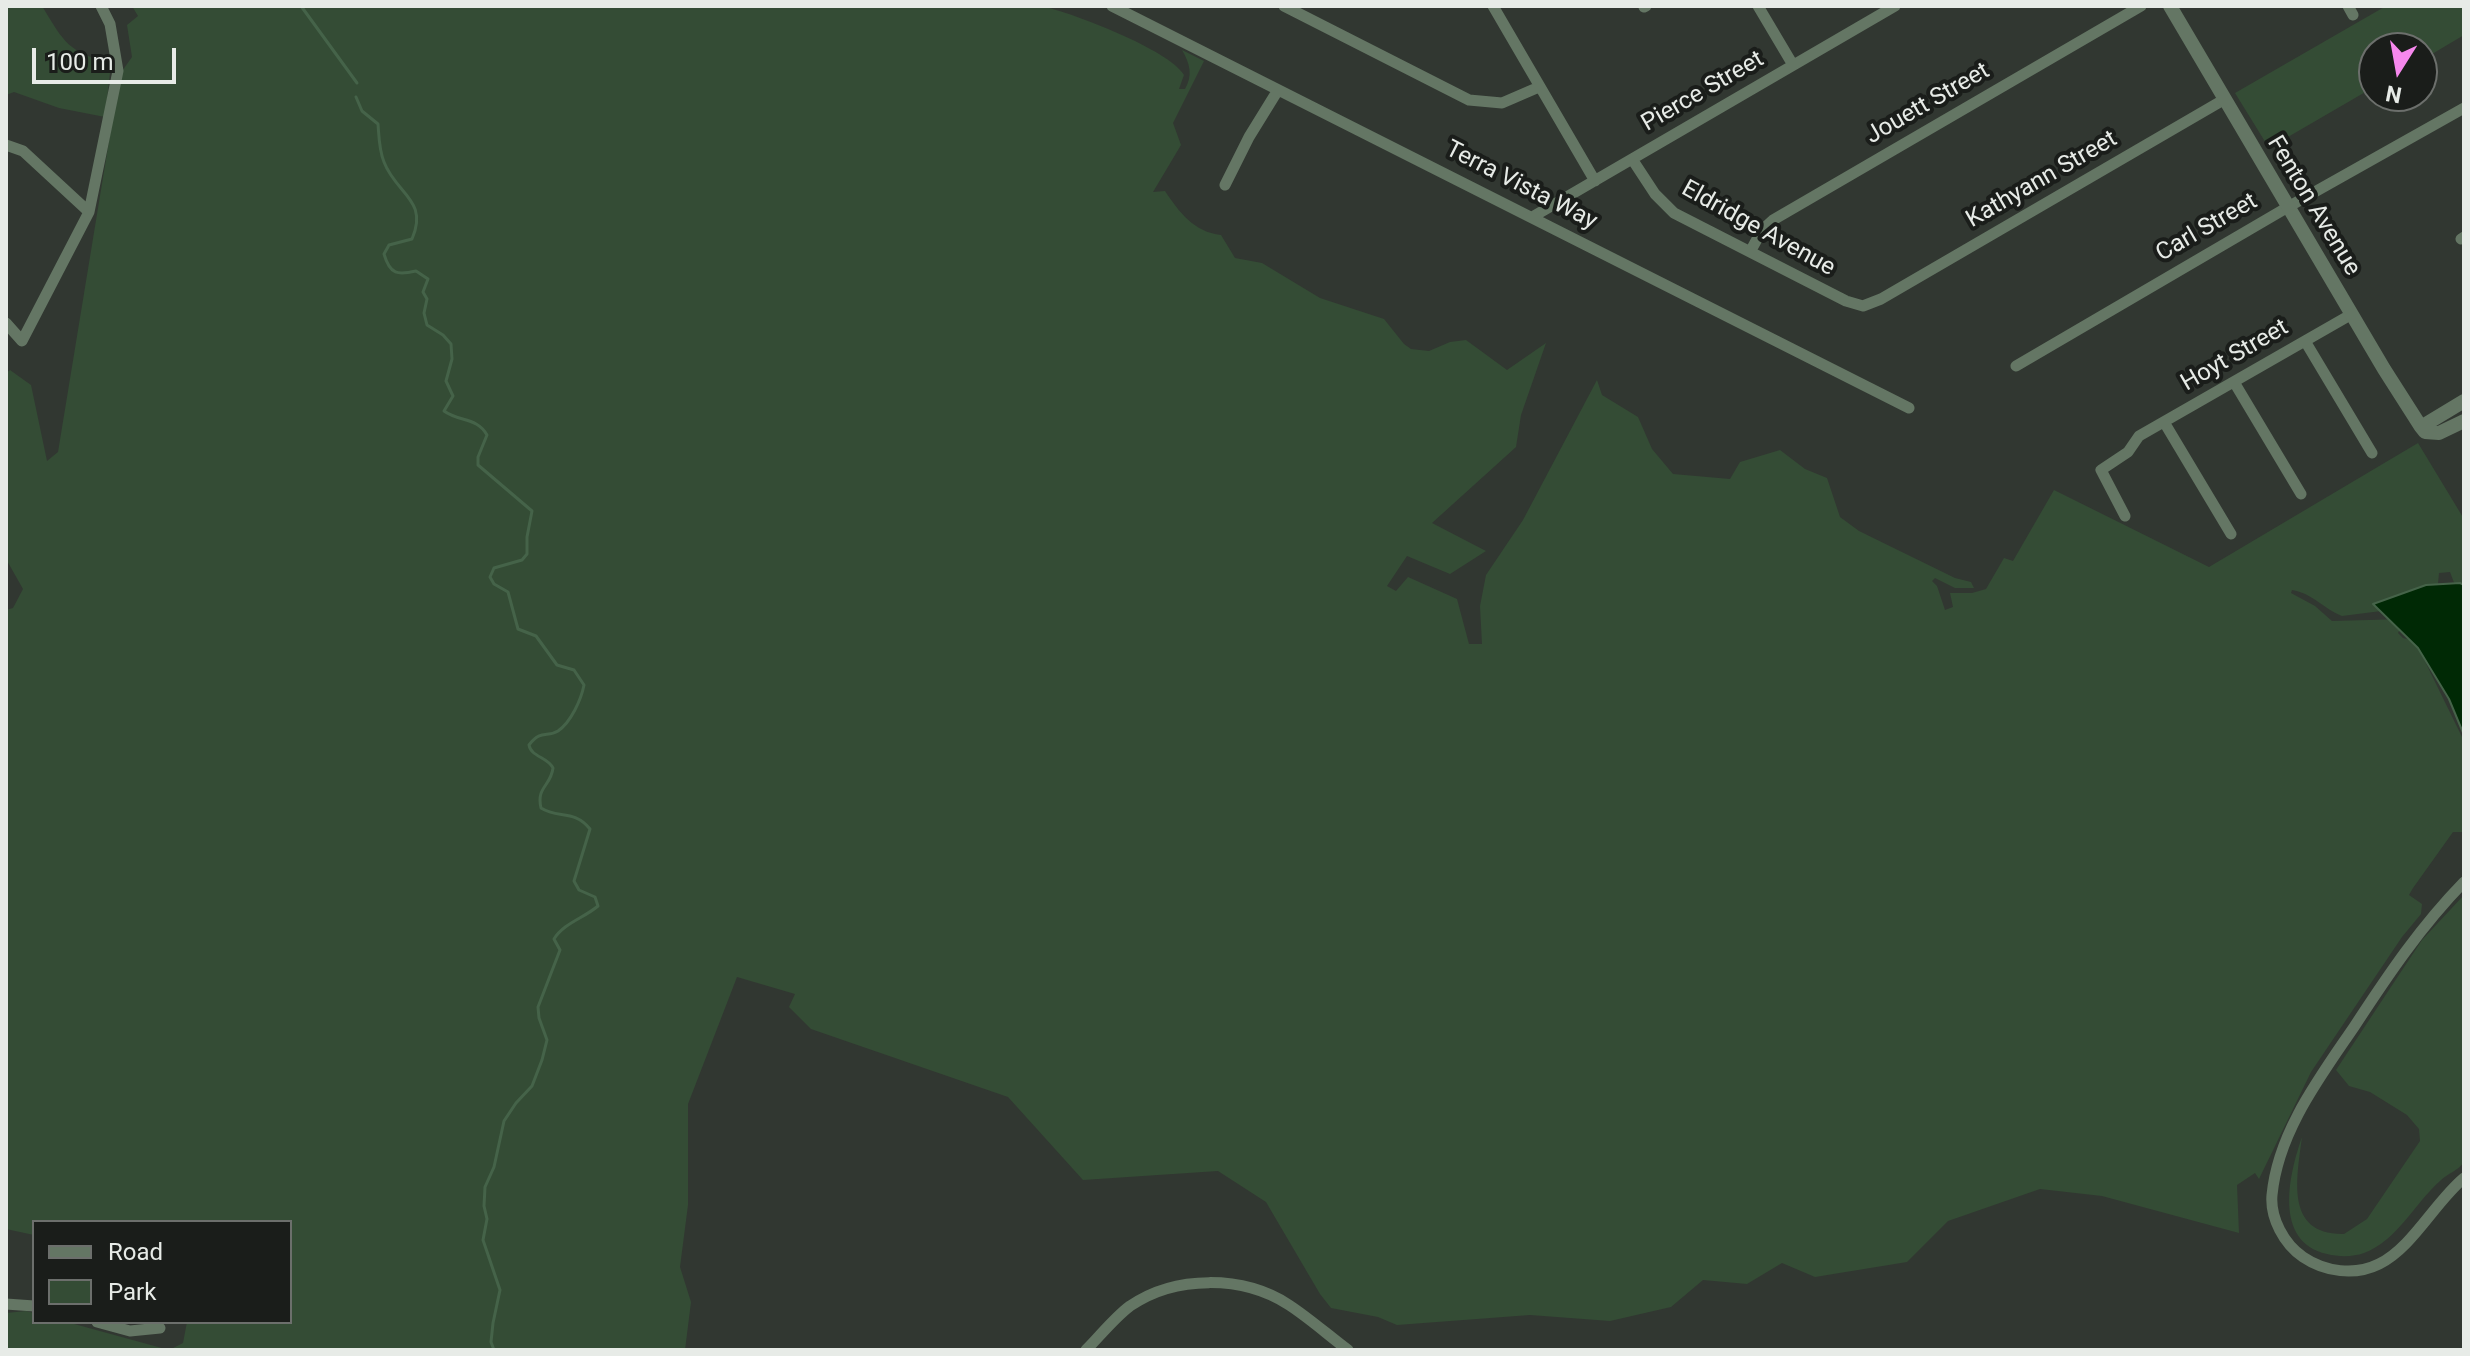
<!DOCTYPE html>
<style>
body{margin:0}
#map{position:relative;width:2470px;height:1356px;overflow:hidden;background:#313731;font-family:Roboto,sans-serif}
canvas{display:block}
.frame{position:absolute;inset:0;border:8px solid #e7ebe7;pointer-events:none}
.legend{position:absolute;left:32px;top:1220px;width:260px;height:104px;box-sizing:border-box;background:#1a1d1a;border:2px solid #6c6f6c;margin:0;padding:10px 14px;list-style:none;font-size:24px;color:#e7ebe7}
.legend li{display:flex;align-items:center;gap:16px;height:40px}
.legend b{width:40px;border:2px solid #6c6f6c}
.north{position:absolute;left:2358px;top:32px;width:80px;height:80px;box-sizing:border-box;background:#1a1d1a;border:2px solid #6c6f6c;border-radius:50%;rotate:191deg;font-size:22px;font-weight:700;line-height:32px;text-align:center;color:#e7ebe7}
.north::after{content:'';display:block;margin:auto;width:28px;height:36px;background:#f688ed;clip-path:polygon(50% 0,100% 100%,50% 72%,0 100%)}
.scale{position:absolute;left:32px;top:48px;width:144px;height:36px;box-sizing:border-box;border:4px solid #e7ebe7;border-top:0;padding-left:10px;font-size:24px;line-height:28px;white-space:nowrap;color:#e7ebe7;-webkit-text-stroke:6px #1a1d1a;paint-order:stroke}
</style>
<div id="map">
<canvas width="2470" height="1356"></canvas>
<div class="frame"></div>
<ul class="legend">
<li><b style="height:10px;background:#647664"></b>Road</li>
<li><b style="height:22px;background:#344c35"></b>Park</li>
</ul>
<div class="north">N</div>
<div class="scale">100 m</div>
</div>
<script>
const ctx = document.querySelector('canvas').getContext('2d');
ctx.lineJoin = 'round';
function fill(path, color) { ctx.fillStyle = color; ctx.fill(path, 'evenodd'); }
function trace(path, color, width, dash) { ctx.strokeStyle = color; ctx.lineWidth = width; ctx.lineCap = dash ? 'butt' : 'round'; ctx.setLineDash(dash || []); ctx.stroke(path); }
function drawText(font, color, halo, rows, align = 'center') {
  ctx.font = font + ' Roboto,sans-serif'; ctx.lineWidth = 8; ctx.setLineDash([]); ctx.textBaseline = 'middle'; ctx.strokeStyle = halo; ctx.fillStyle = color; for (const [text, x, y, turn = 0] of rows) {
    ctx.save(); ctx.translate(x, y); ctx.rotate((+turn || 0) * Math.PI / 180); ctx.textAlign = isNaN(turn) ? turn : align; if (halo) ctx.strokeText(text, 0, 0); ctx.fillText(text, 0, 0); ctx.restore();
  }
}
const green = new Path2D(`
 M6,6H42C65,44 68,51 111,64L105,117L59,108L14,92L6,95Z
 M132,6H1041C1071,12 1170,50 1184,75L1179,89H1185C1193,75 1190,64 1182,50L1204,61L1173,123L1181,145L1153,192L1165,191C1179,212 1194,232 1221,235L1235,258L1262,263L1320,298L1384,319L1404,344L1411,349L1429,351L1450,342L1466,340L1507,370L1546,343L1521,415L1516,447L1432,523L1486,551L1450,574L1407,556L1387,586L1396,591L1408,577L1457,599L1469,644H1482L1480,606L1486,575L1523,520L1597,380L1602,395L1638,417L1652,449L1673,474L1730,479L1740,462L1780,450L1805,469L1827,478L1840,517L1859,531L1955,578L1971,582L1974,588H1955L1935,578L1932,581L1937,586L1945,610L1953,607L1950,593H1972L1986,589L2004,558L2013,561L2054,490L2209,567L2418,443L2464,519V596L2458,593L2450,572L2439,573L2436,604L2342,616C2324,609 2312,593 2292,590L2291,593L2315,606L2332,621L2405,619L2398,633L2403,638L2415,641L2464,741V832H2453L2413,888L2409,895L2422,904L2421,914L2402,937L2311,1072L2259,1179L2255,1173L2237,1185L2239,1233L2102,1196L2040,1189L1948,1221L1907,1262L1815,1277L1782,1263L1747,1284L1703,1280L1671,1307L1610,1321L1530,1315L1397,1325L1378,1317L1331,1308L1320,1294L1266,1202L1218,1171L1083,1180L1008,1097L811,1029L789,1007L795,994L737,977L688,1104V1205L680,1267L691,1302L685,1350H6V1313L26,1311L34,1313V1322H67L169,1350L183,1343L187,1322H290V1222H34V1235L6,1229V610L13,608L23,589L6,559V373L10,370L31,385L47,461L58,452L120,74L132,57L127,25L138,16Z
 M2386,6H2464V35L2422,60V48H2374V87L2269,148L2235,93Z
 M2464,895V1162C2458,1171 2448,1173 2440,1181C2415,1203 2397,1241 2364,1253C2353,1257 2339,1257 2327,1254C2273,1242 2289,1174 2302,1137C2297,1177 2284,1235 2344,1234L2367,1219L2420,1141L2419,1129L2407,1115L2370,1092L2349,1086L2336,1070L2422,940Z`);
const water = new Path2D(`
 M2460,583L2464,585V735L2449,699L2418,648L2373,604L2426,585Z`);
const stream = new Path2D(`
 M301,6L357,83
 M356,97L362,111L378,124C379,137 379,150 384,162C396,194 429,200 412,239L389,245L384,254C390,275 398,275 416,271L428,279L423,292L427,299L424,313L427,325L443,335L451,344L452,359L446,381L453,396L444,411C459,422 477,417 487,435L478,457V465L532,511L527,537V554L522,560L494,568L490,577L494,584L508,592L518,629L536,636L557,665L574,670L584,685C581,700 571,722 558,731C547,738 541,729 529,745C531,757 548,757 553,768C551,786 536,787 541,808C558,819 574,809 590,829L574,881L579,890L595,897L598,906C584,918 564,923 554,939L560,950L538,1007L539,1018L547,1040L542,1060L532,1086L516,1103L504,1121L494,1167L485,1187L484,1206L487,1219L483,1240L500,1290L493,1323L491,1342L494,1350`);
const minor = new Path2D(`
 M1112,6L1909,408
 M1284,6L1469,100L1502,103L1539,87
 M1493,6L1595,181
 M1758,6L1793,65
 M2348,6L2353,15
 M1644,7L1646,6
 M6,145L23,151L89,212
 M1632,159L1655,194L1674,213L1846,301L1863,306L1881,299L2225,99
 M1225,185L1249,137L1278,90
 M1534,216L1895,6
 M2461,239L2464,237
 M1750,252L1762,230L1773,220L2141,6
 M6,323L22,341L89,212L118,71L110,24L101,6
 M2305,341L2372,453
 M2016,366L2288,207L2464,108
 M2234,382L2301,494
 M2164,422L2231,534
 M2125,516L2101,470L2128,452L2139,436L2352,314
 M2464,882C2421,926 2388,975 2354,1027C2320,1077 2278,1132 2272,1195C2270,1218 2284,1244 2303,1257C2325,1272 2355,1276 2379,1264C2412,1248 2435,1202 2464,1178
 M6,1304L34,1306
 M97,1322L130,1331L160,1328
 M1086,1350C1100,1336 1114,1318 1130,1306C1175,1275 1243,1275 1289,1305C1309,1318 1328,1335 1348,1350`);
const tertiary = new Path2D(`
 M2170,6L2384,369L2421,427L2425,432L2439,433L2464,421
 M2421,427L2464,401`);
const streetNames = [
 ["Pierce Street",1703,92,-30],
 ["Jouett Street",1928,104,-30],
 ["Kathyann Street",2042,180,-30],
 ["Terra Vista Way",1521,186,27],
 ["Fenton Avenue",2313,206,59],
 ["Carl Street",2207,228,-30],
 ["Eldridge Avenue",1758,229,29],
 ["Hoyt Street",2235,356,-30]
];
fill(green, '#344c35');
fill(water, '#002905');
trace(water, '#456349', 2);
trace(stream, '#456349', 3);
trace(minor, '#647664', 11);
trace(tertiary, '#647664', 14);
drawText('24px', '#e7ebe7', '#1a1d1a', streetNames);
</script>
